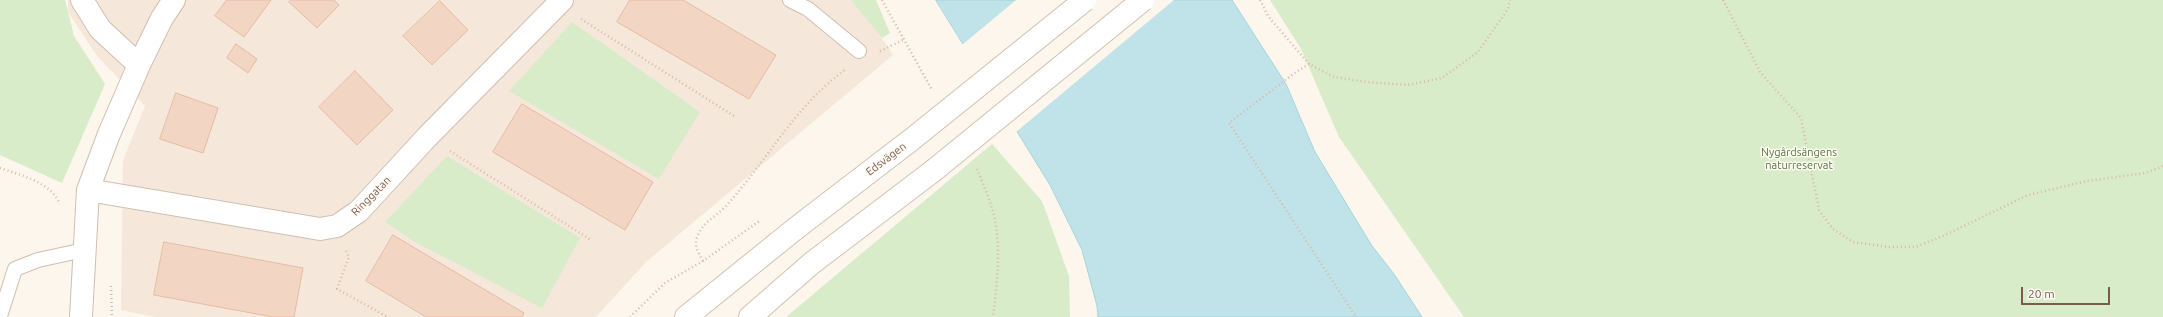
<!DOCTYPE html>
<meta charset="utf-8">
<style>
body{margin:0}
#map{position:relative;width:2163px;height:317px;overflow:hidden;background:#fdf6ec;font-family:Ubuntu,sans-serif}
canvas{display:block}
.scale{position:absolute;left:2021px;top:287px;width:89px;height:18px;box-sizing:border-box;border:2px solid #7a5c4d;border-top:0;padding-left:5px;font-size:12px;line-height:14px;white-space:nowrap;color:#7a5c4d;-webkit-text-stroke:3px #fffaf3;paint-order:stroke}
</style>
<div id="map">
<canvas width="2163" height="317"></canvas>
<div class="scale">20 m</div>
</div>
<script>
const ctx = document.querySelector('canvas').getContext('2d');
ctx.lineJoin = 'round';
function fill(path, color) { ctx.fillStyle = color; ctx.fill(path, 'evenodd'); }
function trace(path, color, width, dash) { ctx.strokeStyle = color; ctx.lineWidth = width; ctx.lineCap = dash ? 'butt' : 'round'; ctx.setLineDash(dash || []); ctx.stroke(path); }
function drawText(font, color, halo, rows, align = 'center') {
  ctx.font = font + ' Ubuntu,sans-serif'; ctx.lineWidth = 3; ctx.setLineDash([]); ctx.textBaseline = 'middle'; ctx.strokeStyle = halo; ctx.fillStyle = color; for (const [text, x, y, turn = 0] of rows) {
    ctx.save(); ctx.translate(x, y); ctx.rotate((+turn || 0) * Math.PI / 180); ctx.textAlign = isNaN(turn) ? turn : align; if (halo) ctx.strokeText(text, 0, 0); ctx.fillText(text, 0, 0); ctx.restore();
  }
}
const residential = new Path2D(`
 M68,0H857L893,55L646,262L596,317H155L121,310L123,160L145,106L97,56L68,12Z`);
const green = new Path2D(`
 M0,0H65L74,36L105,84L62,183L0,155Z
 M851,0H876L890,33L882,38Z
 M1270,0H2163V317H1464L1339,137L1301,49Z
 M572,22L700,112L659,179L509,91Z
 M992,144L1042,201L1069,276L1070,317H786Z
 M447,156L580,238L542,308L415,242L385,222Z`);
const water = new Path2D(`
 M936,0H1232L1286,84L1315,152L1372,246L1394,274L1422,317H1098L1097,306L1082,250L1050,185Z`);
const pier = new Path2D(`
 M1016,0H1174L1016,132L962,45Z`);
const building = new Path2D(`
 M227,0H271L244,37L215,16Z
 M291,0H334L339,5L317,28L289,2Z
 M630,0H683L776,55L749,99L617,22Z
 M440,1L468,30L432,65L403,36Z
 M236,44L257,59L248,73L227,58Z
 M355,71L393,110L357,145L319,107Z
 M176,93L218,108L203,153L160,139Z
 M522,104L653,182L625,230L493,152Z
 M393,235L524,313L522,317H426L366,281Z
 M164,242L303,268L294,317H273L154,295Z`);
const path = new Path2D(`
 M882,0L932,90
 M1260,0L1268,16L1309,64L1334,77L1367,82L1408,85L1442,78L1478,52L1508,9L1510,0
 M1723,0L1760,72L1801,118L1819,210L1833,229L1853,242L1889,247H1916L1945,235L2028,195L2087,181L2146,173L2163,166
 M581,19L734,116
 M880,51L903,40
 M1309,64L1296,72L1229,123L1356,317
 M450,151L591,240
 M0,168C20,175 51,182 60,204
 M977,169C983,183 989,198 993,212C1002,246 997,283 993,317
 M346,251L349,257L337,289L388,317
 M703,261C698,252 693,245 698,235C704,221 717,216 727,205C767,160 797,104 846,69
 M111,286L112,317
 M630,317L665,283L703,261L761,220`);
const lane = new Path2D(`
 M790,0L808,9L859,51
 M0,316L15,269L38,260L84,250`);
const street = new Path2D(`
 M82,0L100,29L139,65
 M88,190L320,229L337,226L359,211L427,137L562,0
 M81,317L88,190L109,134L139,65L162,18L174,0`);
const secondary = new Path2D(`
 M686,317L795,229L911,140
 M750,317L812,263L933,171`);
const secondaryBridge = new Path2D(`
 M911,140L1085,0
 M933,171L1143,0`);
const parkNames = [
 ["Nygårdsängens",1799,152],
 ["naturreservat",1799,165]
];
const streetNames = [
 ["Edsvägen",886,159,-37],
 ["Ringgatan",371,196,-45]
];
fill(residential, '#f5e8da');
fill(green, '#d8ecc9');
fill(water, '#bfe3e8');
trace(water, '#a5d3da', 1);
fill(pier, '#fdf6ec');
fill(building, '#f3d5c3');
trace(building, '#e6bba3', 1);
trace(lane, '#d1beb0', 16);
trace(street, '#d1beb0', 24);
trace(secondary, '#d6c0b0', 24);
trace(path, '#d9b8a5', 2.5, [1, 3]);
trace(lane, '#fff', 14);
trace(street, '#fff', 22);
trace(secondary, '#fff', 22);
trace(secondaryBridge, '#d6c0b0', 24, []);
trace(secondaryBridge, '#fff', 22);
drawText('11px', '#537a41', '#fffaf3', parkNames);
drawText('11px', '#7a5c4d', '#fffaf3', streetNames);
</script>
